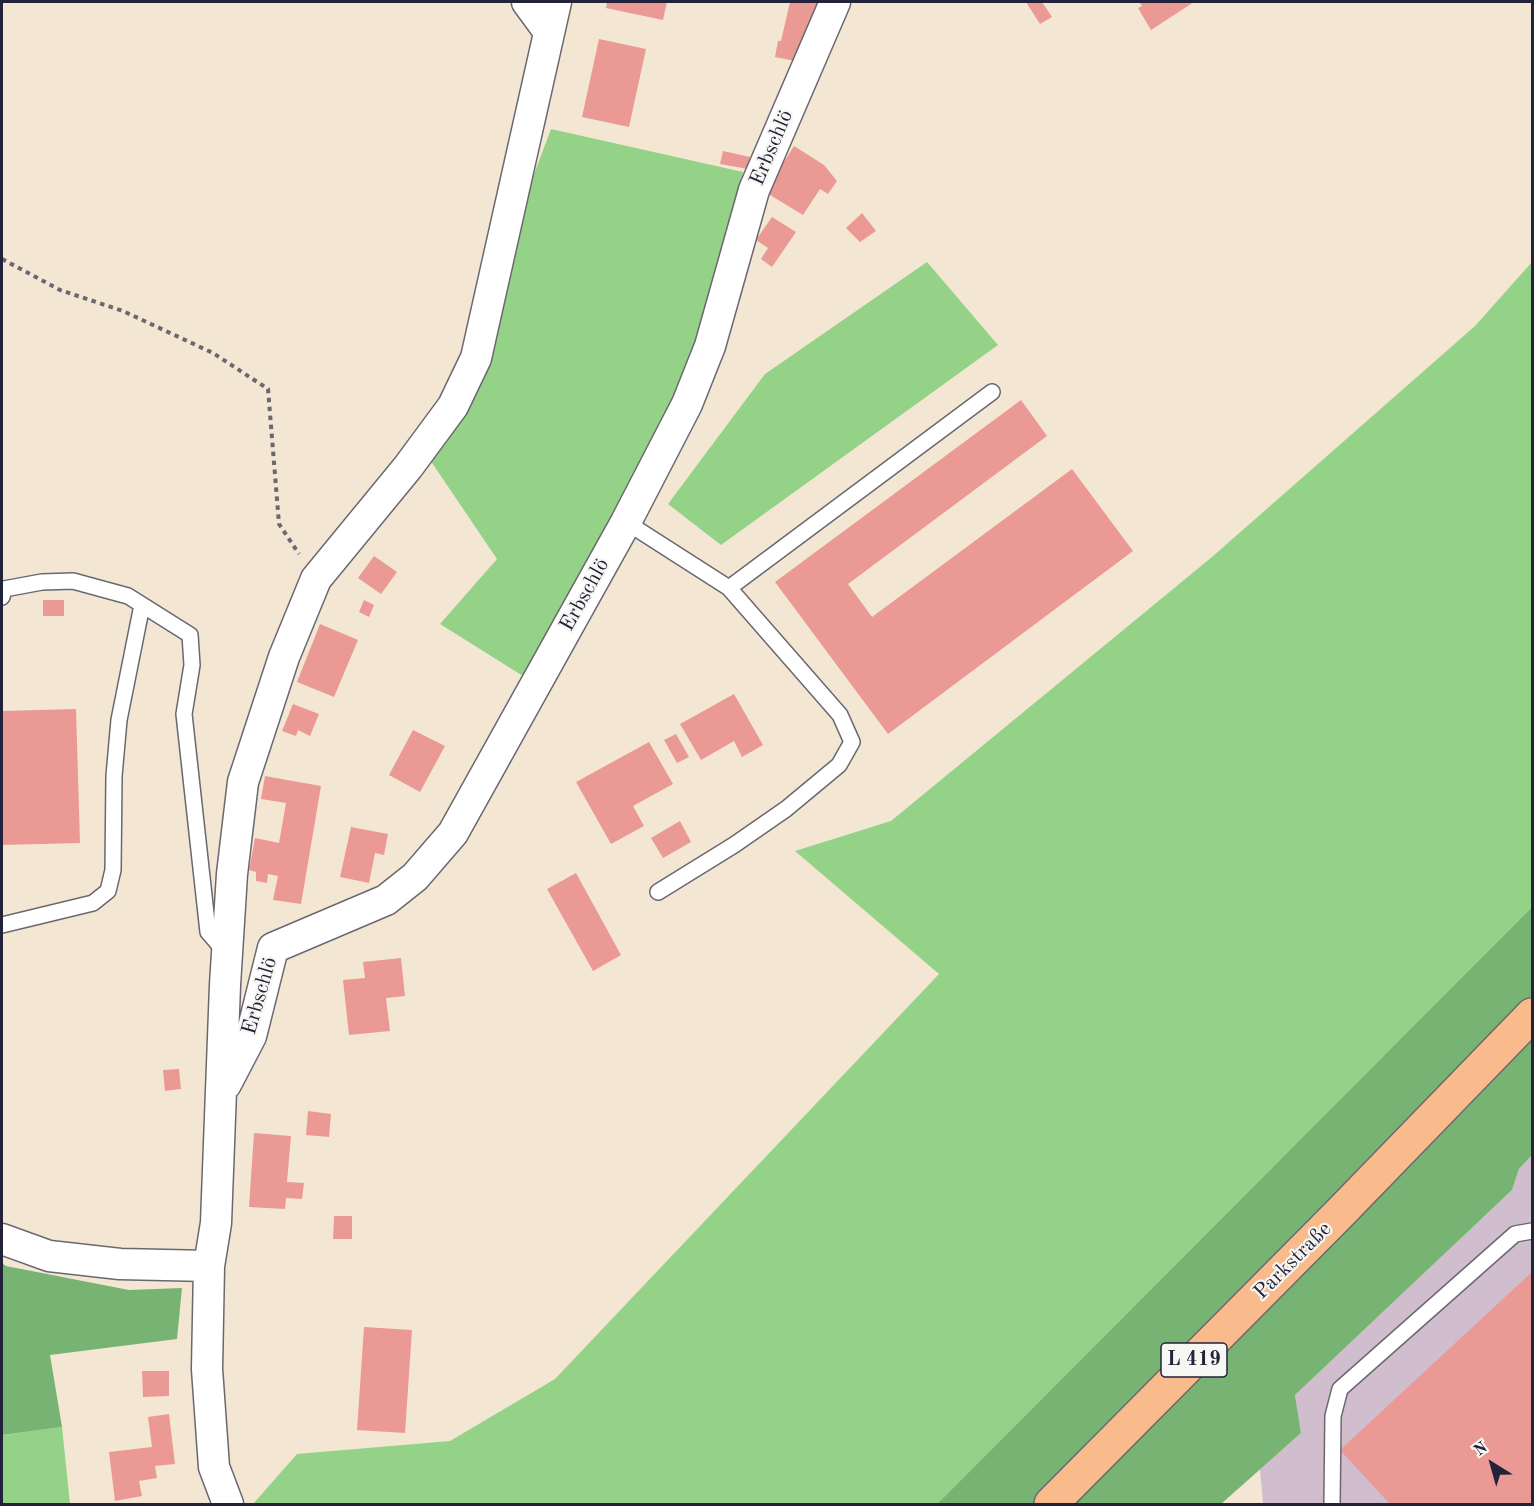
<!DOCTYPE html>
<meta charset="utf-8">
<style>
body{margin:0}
#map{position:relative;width:1534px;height:1506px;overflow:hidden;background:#f3e7d3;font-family:"Old Standard TT",serif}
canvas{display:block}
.frame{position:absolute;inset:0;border:3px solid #22223b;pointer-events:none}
.north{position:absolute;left:1462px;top:1434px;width:60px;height:60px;-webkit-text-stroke:4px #f6f6f2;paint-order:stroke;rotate:323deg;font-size:16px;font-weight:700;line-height:24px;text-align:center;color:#22223b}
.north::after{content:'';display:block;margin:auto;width:21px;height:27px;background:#22223b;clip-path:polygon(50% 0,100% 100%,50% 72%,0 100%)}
</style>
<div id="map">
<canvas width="1534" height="1506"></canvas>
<div class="frame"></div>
<div class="north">N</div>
</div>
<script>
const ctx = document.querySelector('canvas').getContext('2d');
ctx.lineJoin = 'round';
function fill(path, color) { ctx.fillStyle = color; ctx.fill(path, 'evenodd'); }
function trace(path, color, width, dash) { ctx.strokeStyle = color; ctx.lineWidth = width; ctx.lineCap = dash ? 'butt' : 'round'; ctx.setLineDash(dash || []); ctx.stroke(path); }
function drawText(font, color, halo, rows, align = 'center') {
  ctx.font = font + ' "Old Standard TT",serif'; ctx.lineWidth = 4.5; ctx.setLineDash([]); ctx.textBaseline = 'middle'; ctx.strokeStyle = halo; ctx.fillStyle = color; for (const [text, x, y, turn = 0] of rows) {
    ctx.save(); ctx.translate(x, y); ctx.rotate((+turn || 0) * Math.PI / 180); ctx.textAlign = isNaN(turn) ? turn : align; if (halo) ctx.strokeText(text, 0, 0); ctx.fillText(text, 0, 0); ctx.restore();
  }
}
const industrial = new Path2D(`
 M1532,1155V1504H1263L1260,1469L1301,1433L1295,1395L1512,1190L1519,1169Z`);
const green = new Path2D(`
 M551,129L743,172L696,342L650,459L523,676L440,624L497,559L428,457Z
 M927,262L998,345L721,545L668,504L765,374Z
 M1532,262V907L937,1504H253L297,1454L450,1441L555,1379L939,974L795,851L891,821L1212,557L1475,326Z
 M62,1427L70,1504H2V1435Z`);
const forest = new Path2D(`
 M1532,907V1155L1519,1169L1512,1190L1295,1395L1301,1433L1221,1504H937Z
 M2,1263L6,1266L129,1290L182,1288L177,1339L50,1355L62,1427L2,1435Z`);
const building = new Path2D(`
 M607,2H667L663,20L606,8Z
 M790,2H821L800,62L775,57L778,41H781Z
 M1026,2H1042L1052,17L1040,24Z
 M1139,2H1194L1151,30L1138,8L1142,6Z
 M599,39L646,49L629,127L582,117Z
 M794,146L824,165L837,181L828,194L820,189L803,215L765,192Z
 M723,151L750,157L748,169L720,164Z
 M862,213L876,231L860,242L846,228Z
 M772,217L796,232L772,267L761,259L768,248L756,240Z
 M1021,400L1047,436L848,584L872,617L1072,469L1133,551L888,734L775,582Z
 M374,556L397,572L381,594L358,578Z
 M43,600H64V616H43Z
 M364,600L374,605L369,617L359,612Z
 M320,624L358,640L334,697L297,682Z
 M734,694L763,745L742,757L734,741L701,760L680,724Z
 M293,704L319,714L310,736L298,730L296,736L282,731Z
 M76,709L80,843L2,845V711Z
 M413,730L445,746L420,792L389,775Z
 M676,734L689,757L677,763L664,740Z
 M649,742L673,784L633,806L644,826L611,844L576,782Z
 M265,776L321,786L301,904L273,900L278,876L268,874L267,883L256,881V872L249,870L255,838L279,843L286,803L261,799Z
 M680,821L691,842L663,858L651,838Z
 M351,827L388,834L384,855L375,853L369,883L340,877Z
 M576,873L621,955L593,971L547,889Z
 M401,958L405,996L386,998L390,1031L349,1035L343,980L365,978L363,962Z
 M179,1069L181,1089L165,1091L163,1070Z
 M308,1111L331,1114L329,1137L306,1135Z
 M254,1133L291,1136L287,1182L304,1183L302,1199L286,1198L285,1209L249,1207Z
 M334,1216H352V1239H333Z
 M1532,1272V1504H1390L1340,1450Z
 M364,1327L412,1330L405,1433L357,1430Z
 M142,1371H169V1396L143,1397Z
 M169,1414L175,1464L155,1466L157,1478L139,1481L142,1496L115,1501L109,1452L152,1447L148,1417Z`);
const path = new Path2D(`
 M2,259L60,290L123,311L213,353L268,389L279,524L299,554`);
const service = new Path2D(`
 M626,522L729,588L840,715L852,742L839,765L786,809L734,845L658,892
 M729,588L992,392
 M2,597L4,589L42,582L73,581L128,596L190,635L192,665L184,714L208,932L225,952
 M2,925L93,903L108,891L113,870L114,776L119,720L142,605
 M1332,1504L1333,1416L1340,1389L1515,1234L1532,1231`);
const minor = new Path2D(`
 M527,2L549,32
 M226,1084L251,1036L273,948L386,900L415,877L453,833L626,522L687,404L710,346L754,190L835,2
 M2,1239L49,1256L120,1264L209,1266
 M228,1504L214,1467L207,1369L209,1266L216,1223L225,985L232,874L243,782L284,657L316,579L408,467L453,406L476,358L556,2`);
const primary = new Path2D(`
 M1051,1504L1338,1215L1532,1015`);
const shields = [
 [1194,1360,66]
];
const shieldNames = [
 ["L 419",1194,1360]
];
const streetNames = [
 ["Erbschlö",772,148,-67],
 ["Erbschlö",585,595,-61],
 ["Erbschlö",260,996,-74],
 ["Parkstraße",1293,1261,-45]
];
fill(industrial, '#d0bdce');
fill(green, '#94d287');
fill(forest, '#77b474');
fill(building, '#eb9995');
trace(service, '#6b6770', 18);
trace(minor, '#6b6770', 33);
trace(primary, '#6b6770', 36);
trace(path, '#6b6770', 4, [4.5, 4.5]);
trace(service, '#fff', 15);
trace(minor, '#fff', 30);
trace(primary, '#fabb8c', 33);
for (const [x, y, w] of shields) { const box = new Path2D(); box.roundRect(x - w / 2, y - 17, w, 34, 4.5); ctx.fillStyle = '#f6f6f2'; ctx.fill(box); trace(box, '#22223b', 1.5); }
drawText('bold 20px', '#22223b', null, shieldNames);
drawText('21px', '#22223b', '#f6f6f2', streetNames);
</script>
